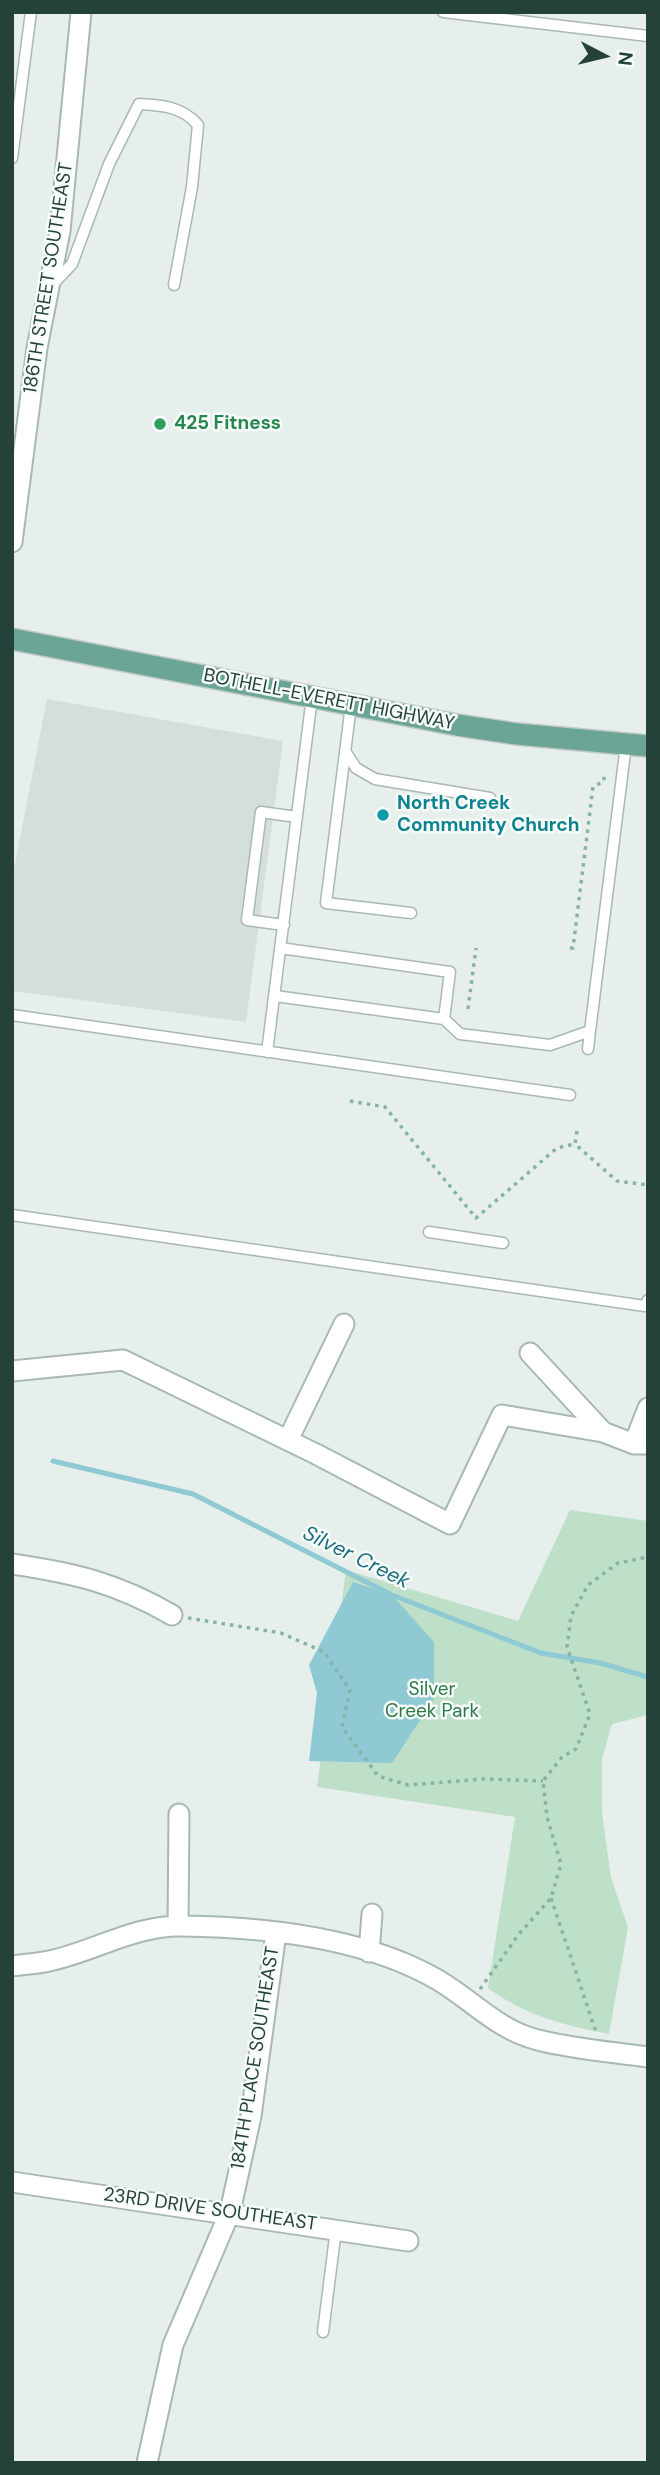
<!DOCTYPE html>
<style>
body{margin:0}
#map{position:relative;width:660px;height:2475px;overflow:hidden;background:#e6efeb;font-family:"DM Sans",sans-serif}
canvas{display:block}
.frame{position:absolute;inset:0;border:14px solid #24423a;pointer-events:none}
.north{position:absolute;left:569px;top:21px;width:70px;height:70px;-webkit-text-stroke:5px #f7fbf9;paint-order:stroke;rotate:97deg;font-size:19px;font-weight:700;line-height:28px;text-align:center;color:#24423a}
.north::after{content:'';display:block;margin:auto;width:24px;height:32px;background:#24423a;clip-path:polygon(50% 0,100% 100%,50% 72%,0 100%)}
</style>
<div id="map">
<canvas width="660" height="2475"></canvas>
<div class="frame"></div>
<div class="north">N</div>
</div>
<script>
const ctx = document.querySelector('canvas').getContext('2d');
ctx.lineJoin = 'round';
function fill(path, color) { ctx.fillStyle = color; ctx.fill(path, 'evenodd'); }
function trace(path, color, width, dash) { ctx.strokeStyle = color; ctx.lineWidth = width; ctx.lineCap = dash ? 'butt' : 'round'; ctx.setLineDash(dash || []); ctx.stroke(path); }
function drawText(font, color, halo, rows, align = 'center') {
  ctx.font = font + ' "DM Sans",sans-serif'; ctx.lineWidth = 5; ctx.setLineDash([]); ctx.textBaseline = 'middle'; ctx.strokeStyle = halo; ctx.fillStyle = color; for (const [text, x, y, turn = 0] of rows) {
    ctx.save(); ctx.translate(x, y); ctx.rotate((+turn || 0) * Math.PI / 180); ctx.textAlign = isNaN(turn) ? turn : align; if (halo) ctx.strokeText(text, 0, 0); ctx.fillText(text, 0, 0); ctx.restore();
  }
}
const built = new Path2D(`
 M47,699L283,741L246,1022L12,991V879Z`);
const green = new Path2D(`
 M570,1510L648,1521V1715L612,1724L602,1759V1812L611,1878L628,1927L609,2034C563,2025 526,2016 488,1988L515,1817L317,1787L346,1570L518,1621Z`);
const water = new Path2D(`
 M353,1582L392,1595L434,1642V1699L392,1763L309,1761L317,1693L309,1665Z`);
const stream = new Path2D(`
 M53,1461L193,1494L392,1595L541,1653L600,1663L648,1677`);
const path = new Path2D(`
 M570,948H573L593,787L604,781V776
 M468,1009L476,948
 M350,1101L385,1107L476,1218L557,1148L575,1144
 M577,1131L575,1144L617,1181L648,1185
 M188,1618L281,1633L324,1652L350,1690L342,1727L378,1776L408,1785L484,1779L543,1781
 M551,1898L596,2032
 M480,1989L519,1934L551,1898L561,1864L547,1817L543,1781L562,1757L576,1749L590,1714L567,1647L571,1616L588,1585L618,1563L648,1557`);
const service = new Path2D(`
 M443,12L648,36
 M12,158L31,12
 M53,284L72,264L109,164L139,104C162,105 183,107 198,125L192,187L174,285
 M351,705L326,903L411,913
 M345,751L356,768L375,779L490,798
 M284,925L247,920L261,812L297,817
 M275,996L444,1019L450,972L280,948
 M12,1015L570,1095
 M444,1019L460,1034L550,1045L590,1031L626,745
 M588,1049L590,1031
 M267,1052L312,697
 M12,1215L645,1306L648,1300
 M429,1232L503,1243
 M323,2332L336,2229`);
const minor = new Path2D(`
 M12,542L37,348L60,231L81,12
 M530,1353L603,1432
 M12,1371L123,1360L316,1454L450,1524L502,1415L603,1432L634,1444H648
 M288,1440L344,1324
 M634,1444L648,1408
 M12,1564C74,1573 117,1583 172,1615
 M178,1926L179,1814
 M369,1952L372,1914
 M12,1966C24,1964 37,1964 49,1961C93,1952 135,1925 182,1926C266,1927 364,1937 438,1980C472,2000 499,2031 538,2040C573,2049 612,2052 648,2057
 M12,2182L408,2241
 M147,2463L173,2345L230,2212L251,2116L276,1933`);
const primary = new Path2D(`
 M12,639L457,725L517,734L648,746`);
const markers = [
 [160,424,7,"#2e9e5b"],
 [383,815,7,"#0f9aa8"]
];
const streetNames = [
 ["186TH STREET SOUTHEAST",49,278,-81],
 ["BOTHELL-EVERETT HIGHWAY",329,700,11],
 ["184TH PLACE SOUTHEAST",256,2058,-81],
 ["23RD DRIVE SOUTHEAST",210,2210,8]
];
const leisureNames = [
 ["425 Fitness",174,424]
];
const cultureNames = [
 ["North Creek",397,804],
 ["Community Church",397,826]
];
const parkNames = [
 ["Silver",432,1690],
 ["Creek Park",432,1712]
];
const waterNames = [
 ["Silver Creek",356,1558,26]
];
fill(built, '#d4dfda');
fill(green, '#bfe0c8');
fill(water, '#8ec9d4');
trace(stream, '#8ec9d4', 5);
trace(service, '#a8b8b2', 13);
trace(minor, '#a8b8b2', 23);
trace(primary, '#c2cac8', 24);
trace(path, '#86b3a5', 3.5, [3.5, 5]);
trace(service, '#fff', 10);
trace(minor, '#fff', 19);
trace(primary, '#6aa596', 21);
for (const [x, y, r, color] of markers) { const dot = new Path2D(); dot.arc(x, y, r, 0, 2 * Math.PI); ctx.fillStyle = color; ctx.fill(dot); trace(dot, '#f7fbf9', 2.5); }
drawText('19px', '#24423a', '#f7fbf9', streetNames);
drawText('bold 19px', '#27864d', '#f7fbf9', leisureNames, 'left');
drawText('bold 19px', '#0d838f', '#f7fbf9', cultureNames, 'left');
drawText('19px', '#2d7a4b', '#f7fbf9', parkNames);
drawText('italic 21px', '#1c6f80', '#f7fbf9', waterNames);
</script>
